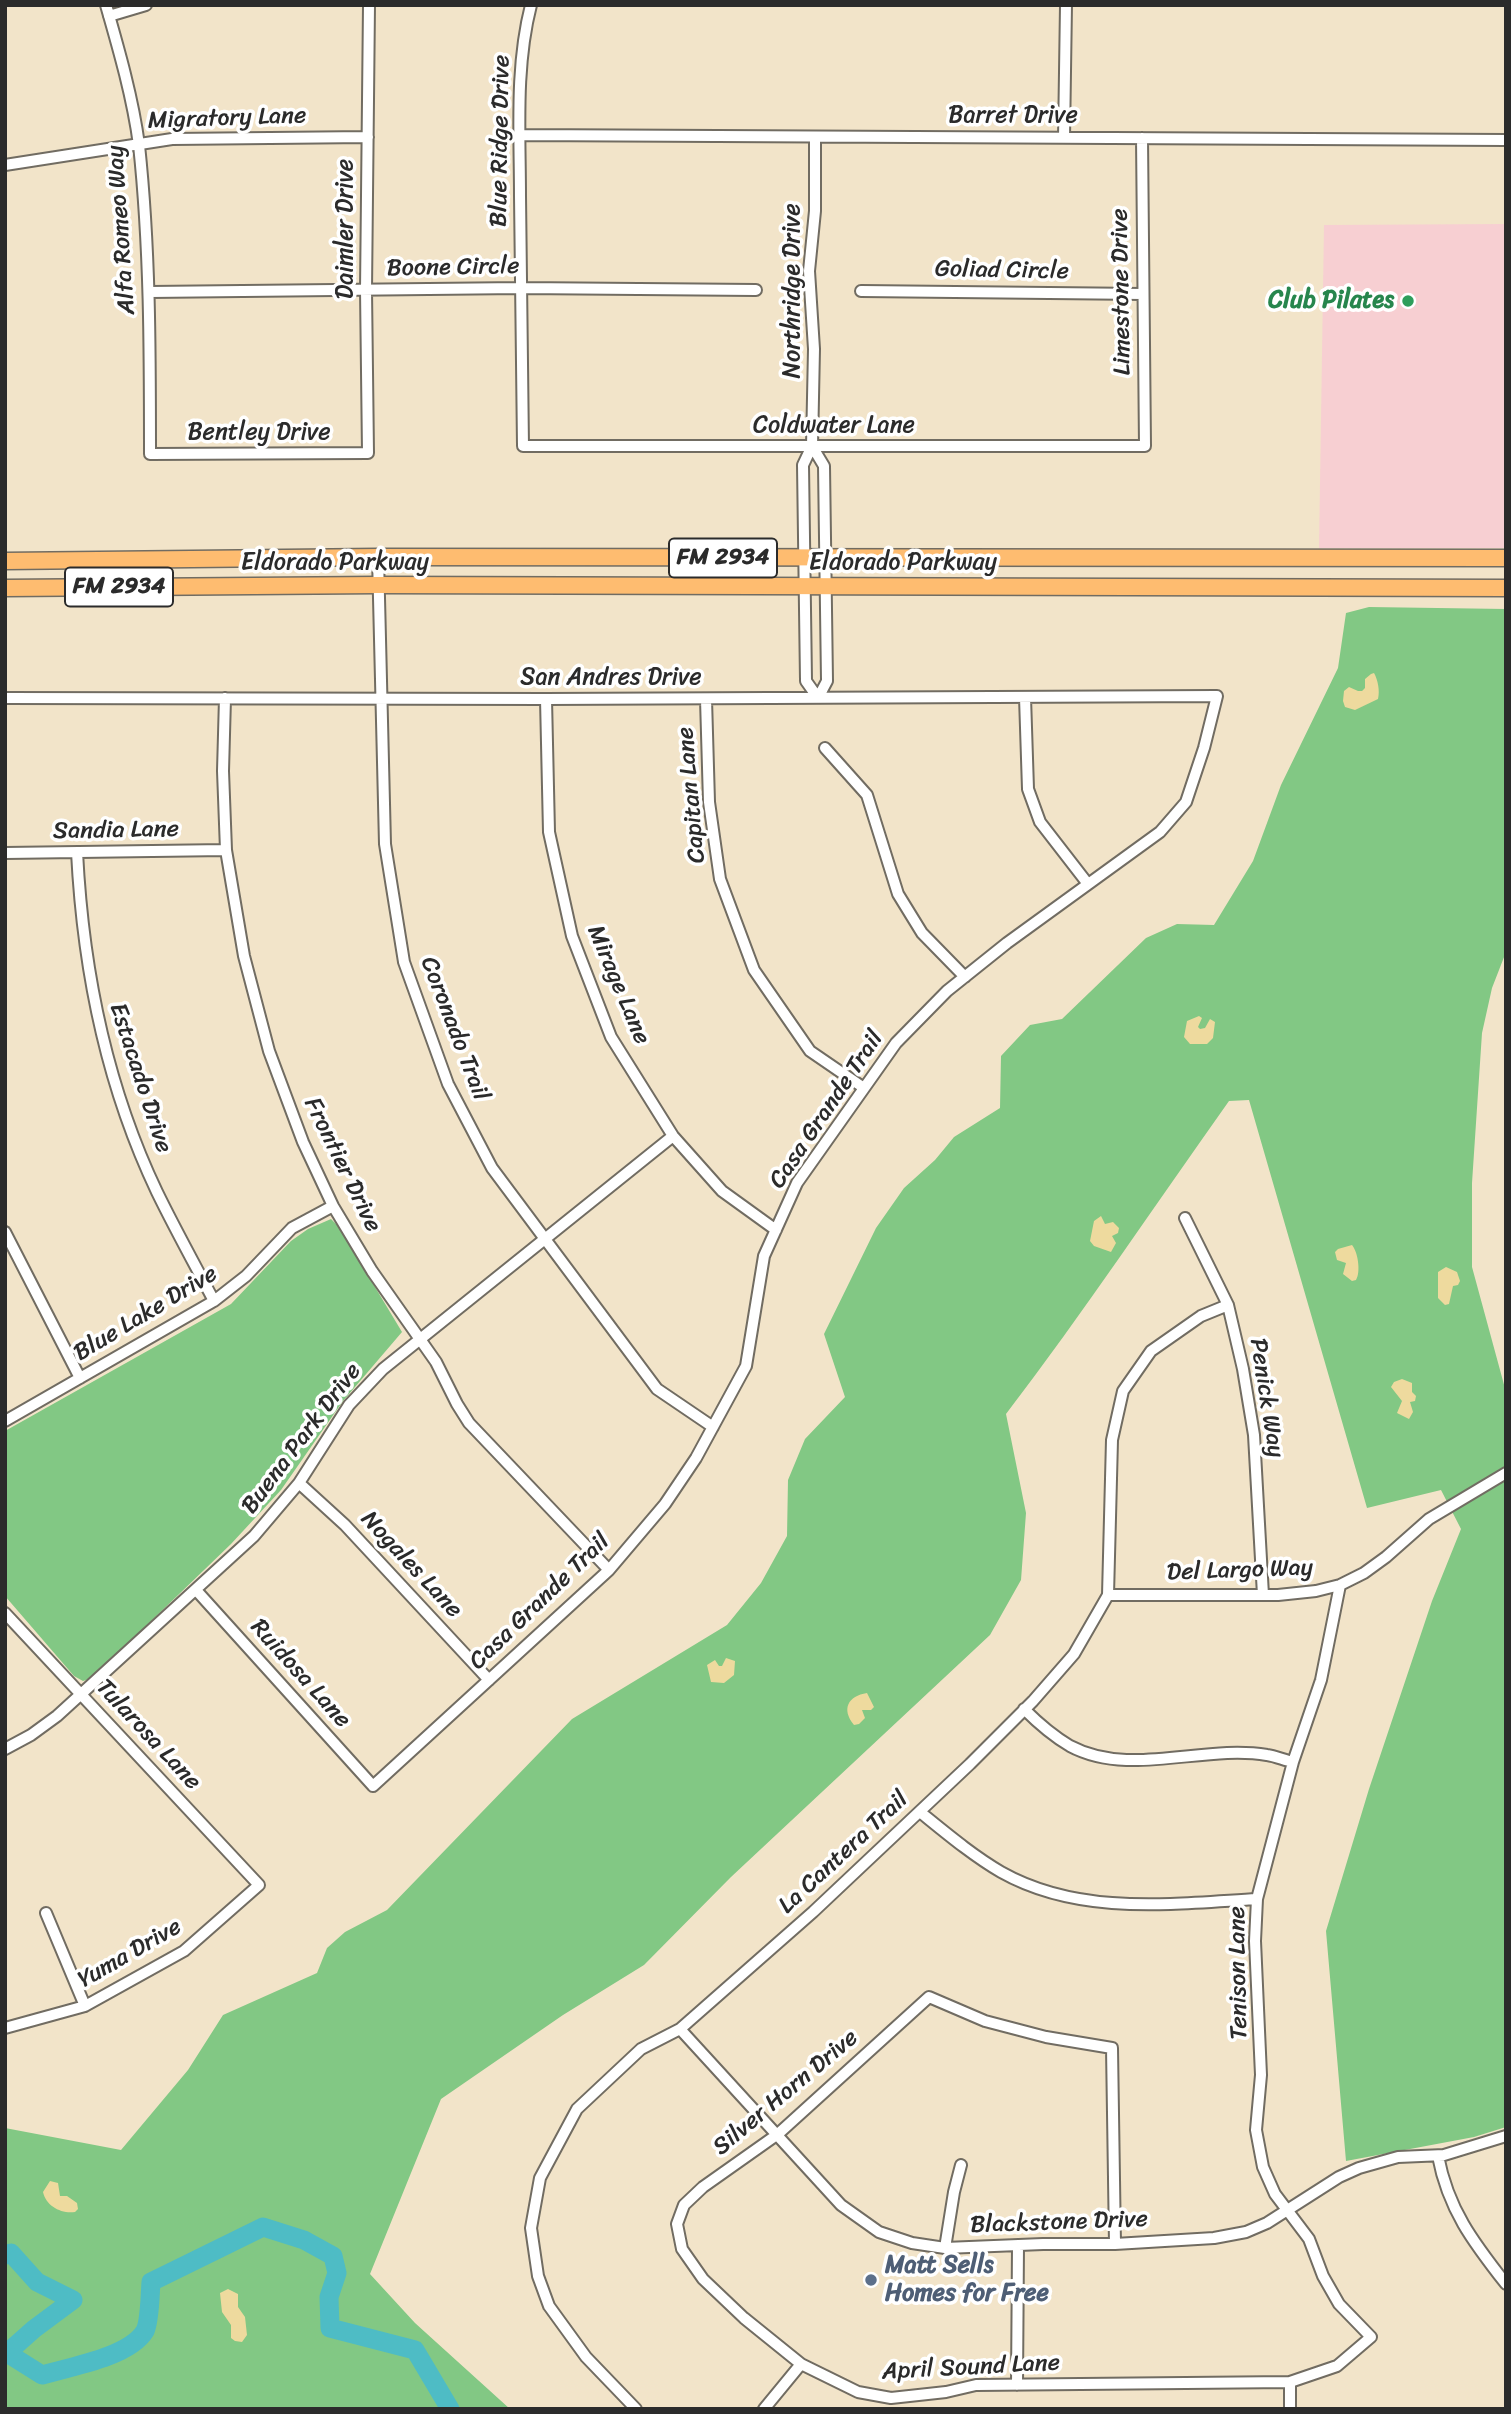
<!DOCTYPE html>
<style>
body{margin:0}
#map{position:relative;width:1511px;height:2414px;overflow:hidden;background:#f2e4c9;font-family:Sriracha,sans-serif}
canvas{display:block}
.frame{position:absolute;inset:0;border:7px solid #2b2b2b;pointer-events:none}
</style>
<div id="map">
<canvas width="1511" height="2414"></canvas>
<div class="frame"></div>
</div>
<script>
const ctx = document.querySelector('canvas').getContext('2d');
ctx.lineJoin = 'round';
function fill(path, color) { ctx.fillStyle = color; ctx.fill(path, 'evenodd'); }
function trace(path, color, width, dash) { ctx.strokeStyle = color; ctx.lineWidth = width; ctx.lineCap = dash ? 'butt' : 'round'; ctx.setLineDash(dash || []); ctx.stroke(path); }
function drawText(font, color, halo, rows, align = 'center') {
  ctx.font = font + ' Sriracha,sans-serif'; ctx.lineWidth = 7; ctx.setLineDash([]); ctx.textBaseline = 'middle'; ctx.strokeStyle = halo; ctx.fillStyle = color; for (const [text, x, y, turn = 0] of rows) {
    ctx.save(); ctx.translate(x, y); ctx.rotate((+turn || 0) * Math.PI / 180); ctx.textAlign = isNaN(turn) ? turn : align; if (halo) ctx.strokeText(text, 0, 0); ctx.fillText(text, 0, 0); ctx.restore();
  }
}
const built = new Path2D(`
 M1506,224V548H1319L1324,225Z`);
const green = new Path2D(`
 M1369,607L1506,609V952L1492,988L1482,1033L1472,1183V1267L1506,1392V2127L1474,2137L1346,2161L1326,1931L1369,1789L1432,1601L1461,1529L1441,1490L1367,1508L1249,1100L1229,1101C1155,1205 1084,1312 1006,1414L1026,1513L1021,1580L990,1635L731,1877L644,1965L563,2015L441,2099L370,2274L415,2323L510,2409H5V2128L121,2150L188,2070L223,2015L317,1973L327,1948L345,1932L387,1910L572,1719L727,1625L761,1583L787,1536L788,1480L805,1439L845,1397L824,1334L876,1228L904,1188L935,1160L954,1137L1000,1108L1001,1056L1030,1025L1062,1019L1146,938L1177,924L1214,925L1253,861L1281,785L1338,668L1346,613Z
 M331,1219L339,1227L402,1332L343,1401L281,1490L231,1544L92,1678L83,1681L74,1676L5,1596V1431L231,1304L291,1241L308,1229Z`);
const sand = new Path2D(`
 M1371,674L1374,673C1378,680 1380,691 1378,699L1355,710L1345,707L1343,701L1344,691L1349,687L1358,691H1362L1365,688V679Z
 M1199,1016L1202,1018L1198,1027L1200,1029L1205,1028L1210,1019L1215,1022L1213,1038L1207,1044H1190L1184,1037L1187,1021Z
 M1101,1216L1105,1224L1113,1222L1119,1228L1118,1233L1112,1236L1116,1243L1111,1252L1094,1246L1090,1241L1094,1221Z
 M1352,1245C1358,1252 1361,1272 1356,1280L1352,1281L1343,1274L1346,1263L1337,1260L1335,1252L1338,1249Z
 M1446,1267L1457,1272L1460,1281L1458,1285L1453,1286L1449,1304L1445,1305L1438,1298V1272Z
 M1402,1379L1412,1383V1392L1416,1396L1415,1401L1410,1402L1413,1412L1409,1419L1397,1413L1402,1401L1391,1387L1394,1382Z
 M726,1658L735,1661L734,1675L724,1683L711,1682L707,1665L715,1660L719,1666H722Z
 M867,1693L874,1707L871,1710H862L865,1718L859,1724L854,1725C841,1709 848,1696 867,1693Z
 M50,2181L58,2183L60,2196H67L77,2203L78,2209L75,2212C61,2214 46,2206 43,2192Z
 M228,2289L238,2294V2307L245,2317L247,2335L242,2342L235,2341L231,2338V2325L222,2312L220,2293Z`);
const river = new Path2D(`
 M5,2255L11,2253L37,2282L73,2300L34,2329L7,2353L42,2375C70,2367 129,2357 145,2331C150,2321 150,2294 151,2282L263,2227L304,2240L333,2256L337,2273L329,2297L330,2328L415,2350L450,2409`);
const street = new Path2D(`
 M106,5C119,50 133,99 139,145C150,248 150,351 150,454L368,453L366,290L369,5
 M531,5C515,67 520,133 520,196C521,280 522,363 523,446H1145L1142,138
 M109,16L146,5
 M520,135L1506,140
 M1064,138L1066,5
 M5,165L172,139L368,137
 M861,291L1143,294
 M150,292L521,288L756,290
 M812,446L824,466L827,681L818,698L806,681L803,465L812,446L814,349L809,271L815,211V137
 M378,557L385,844L404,962L448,1084L492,1168L657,1389L713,1427
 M1025,697L1028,789L1040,822L1088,884
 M5,698L546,699L1217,696L1204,748L1186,802L1160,832L1007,943L947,991L896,1043L797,1183L764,1256L746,1366L696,1458L665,1504L609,1570L373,1786L196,1590
 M225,698L223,771L226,850L244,956L269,1051L303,1142L333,1206L372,1271L436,1362L457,1404L469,1423L609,1570
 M546,699L549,832L572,936L611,1037L673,1136L722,1191L776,1230
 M706,699L709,802L720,879L754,970L810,1051L864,1088
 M825,748L867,795L898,894L922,933L965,977
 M77,852C83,971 106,1085 157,1192C175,1229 195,1265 214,1301
 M5,853L226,850
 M1185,1218L1228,1305L1243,1369L1254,1435L1263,1595
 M5,1232L80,1378
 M5,1421L214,1301L246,1276L292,1228L333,1206
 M299,1483L345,1525L489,1680
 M1108,1595H1278L1316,1591L1340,1585L1364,1573L1386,1557L1429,1519L1506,1473
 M5,1613L259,1885L184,1951L85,2006L5,2028
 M1024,1709C1038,1723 1053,1736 1070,1746C1130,1778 1203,1744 1267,1755C1275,1756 1284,1760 1293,1762
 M5,1749L31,1735L57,1716L254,1536L299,1483L349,1405L383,1369L673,1136
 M920,1812C946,1833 972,1855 1001,1872C1079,1916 1171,1904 1257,1899
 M46,1913L85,2006
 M680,2029L841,2205L879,2232L912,2243L945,2248L1043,2244H1115L1214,2238L1246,2232L1267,2223L1339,2177L1359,2168L1398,2157L1444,2155L1506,2136
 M1438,2156C1448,2209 1473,2242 1506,2284
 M1115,2244L1112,2048L1046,2037L985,2021L929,1997L778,2134L703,2187L684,2205L677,2224L682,2249L703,2279L744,2318L801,2364L858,2392L891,2398L946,2392L976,2385L1290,2382L1337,2366L1371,2337L1339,2304L1323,2276L1309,2239L1275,2194L1263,2167L1256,2130L1261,2075L1255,1941L1257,1899L1293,1762L1321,1680L1340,1585
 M945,2248L954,2192L961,2165
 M1290,2382V2409
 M1017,2385L1018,2246
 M636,2409L586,2357L549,2306L538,2276L531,2228L540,2178L577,2109L641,2049L680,2029L813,1912L970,1764L1033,1701L1074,1654L1108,1595L1112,1440L1123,1391L1151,1351L1201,1316L1228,1305
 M764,2409L801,2364`);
const primary = new Path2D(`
 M5,561L378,557L1506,558
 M5,588L378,585L1506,588`);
const markers = [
 [1408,301,7,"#2e9e5b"],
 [871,2280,7,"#5c6f8a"]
];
const shields = [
 [723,558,108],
 [119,587,108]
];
const shieldNames = [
 ["FM 2934",723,558],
 ["FM 2934",119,587]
];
const streetNames = [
 ["Barret Drive",1013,116],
 ["Migratory Lane",227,119,-2],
 ["Blue Ridge Drive",501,141,-89],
 ["Daimler Drive",346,229,-90],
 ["Alfa Romeo Way",122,230,-94],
 ["Boone Circle",453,268,-1],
 ["Goliad Circle",1002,271,1],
 ["Northridge Drive",793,291,-90],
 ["Limestone Drive",1122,292,-91],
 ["Coldwater Lane",834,426],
 ["Bentley Drive",259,433],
 ["Eldorado Parkway",335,563],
 ["Eldorado Parkway",903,563],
 ["San Andres Drive",611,678],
 ["Capitan Lane",692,795,-95],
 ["Sandia Lane",116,831,-1],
 ["Mirage Lane",618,985,67],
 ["Coronado Trail",454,1029,69],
 ["Estacado Drive",140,1078,72],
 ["Casa Grande Trail",827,1110,-56],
 ["Frontier Drive",342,1165,64],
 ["Blue Lake Drive",146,1314,-31],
 ["Penick Way",1266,1398,81],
 ["Buena Park Drive",302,1439,-53],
 ["Nogales Lane",411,1565,47],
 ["Del Largo Way",1240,1571,-2],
 ["Casa Grande Trail",540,1602,-44],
 ["Ruidosa Lane",300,1674,48],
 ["Tularosa Lane",148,1735,47],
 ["La Cantera Trail",844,1853,-43],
 ["Yuma Drive",130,1954,-30],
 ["Tenison Lane",1239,1973,-91],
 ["Silver Horn Drive",786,2093,-40],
 ["Blackstone Drive",1059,2223,-2],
 ["April Sound Lane",971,2368,-3]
];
const leisureNames = [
 ["Club Pilates",1394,301]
];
const serviceNames = [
 ["Matt Sells",885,2266],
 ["Homes for Free",885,2294]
];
fill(built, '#f7cfd2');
fill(green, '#82c884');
fill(sand, '#eeda9e');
trace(river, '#4ebcc5', 19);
trace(street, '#716c62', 14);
trace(primary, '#716c62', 19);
trace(street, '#fff', 10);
trace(primary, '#febc70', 16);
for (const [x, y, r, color] of markers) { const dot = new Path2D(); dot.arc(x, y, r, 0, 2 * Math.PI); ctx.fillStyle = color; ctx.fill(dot); trace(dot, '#fff', 2.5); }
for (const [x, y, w] of shields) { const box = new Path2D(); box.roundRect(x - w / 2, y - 19.5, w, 39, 5); ctx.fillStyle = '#fff'; ctx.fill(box); trace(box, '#2b2b2b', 2); }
drawText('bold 23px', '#2b2b2b', null, shieldNames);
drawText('24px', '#2b2b2b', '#fff', streetNames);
drawText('bold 24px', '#27864d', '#fff', leisureNames, 'right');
drawText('bold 24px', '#4e5e75', '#fff', serviceNames, 'left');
</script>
